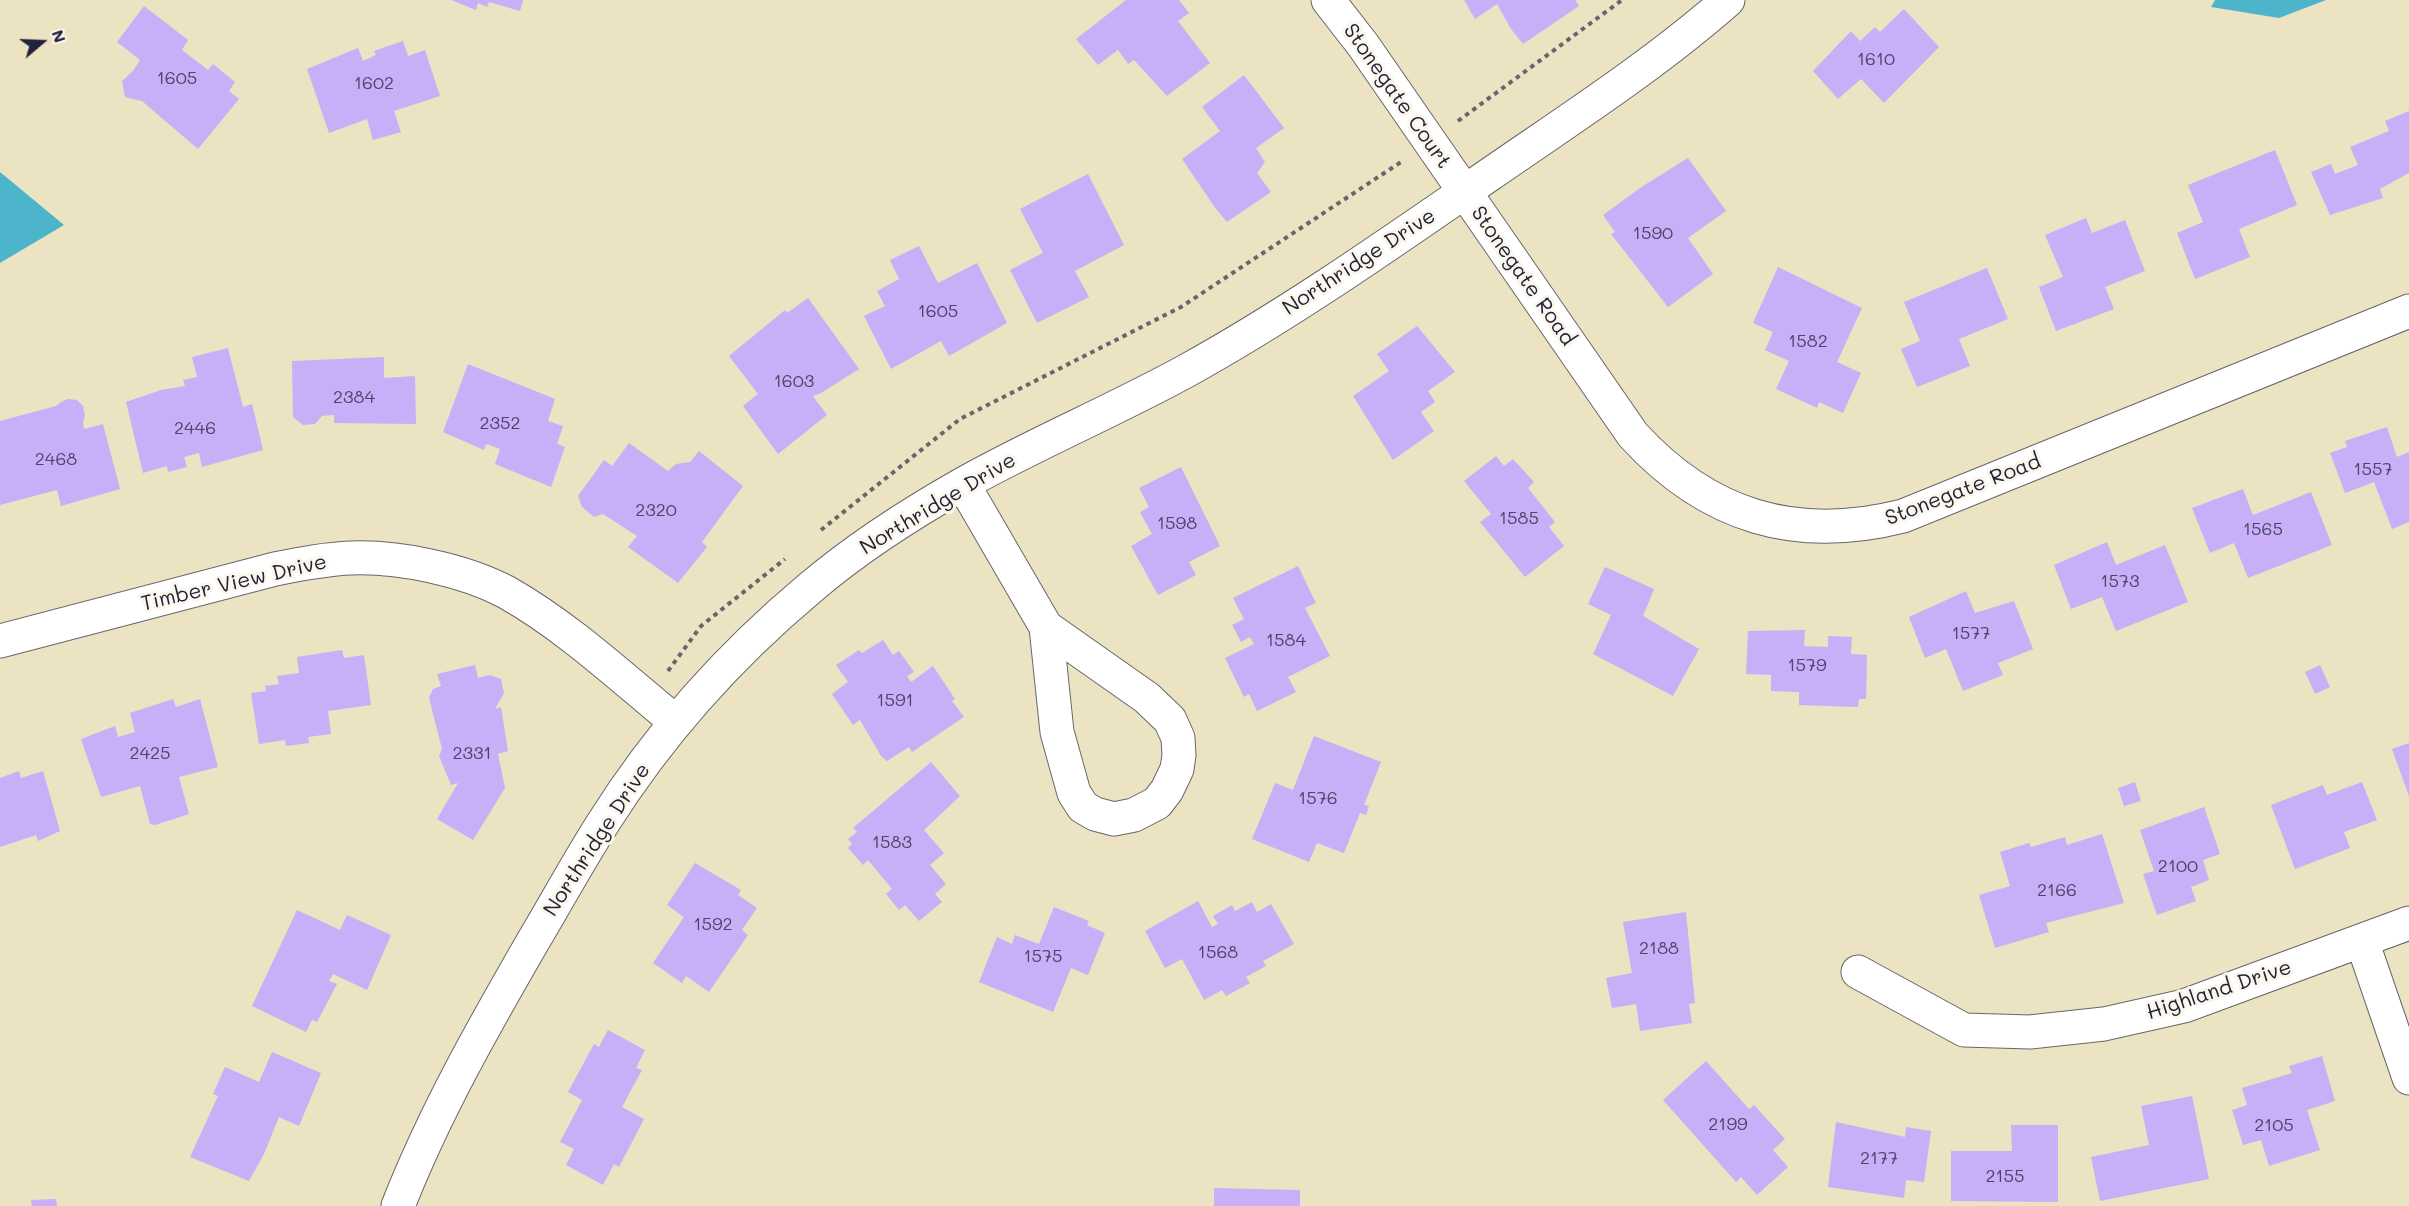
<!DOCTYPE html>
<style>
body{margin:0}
#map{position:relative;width:2409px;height:1206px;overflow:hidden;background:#ebe3c1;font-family:Mali,sans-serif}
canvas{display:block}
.north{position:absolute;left:12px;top:12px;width:60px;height:60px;-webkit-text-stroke:4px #fbf7ec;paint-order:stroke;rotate:71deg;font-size:16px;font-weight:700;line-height:24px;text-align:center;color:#22223b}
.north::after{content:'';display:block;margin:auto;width:21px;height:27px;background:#22223b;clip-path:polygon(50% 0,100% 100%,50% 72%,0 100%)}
</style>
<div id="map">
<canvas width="2409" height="1206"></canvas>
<div class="north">N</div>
</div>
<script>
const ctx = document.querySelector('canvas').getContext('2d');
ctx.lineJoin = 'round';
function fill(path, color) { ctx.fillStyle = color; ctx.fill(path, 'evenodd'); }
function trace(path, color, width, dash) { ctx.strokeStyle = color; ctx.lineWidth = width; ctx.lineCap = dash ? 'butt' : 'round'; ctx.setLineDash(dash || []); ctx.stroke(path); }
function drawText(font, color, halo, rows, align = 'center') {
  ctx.font = font + ' Mali,sans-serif'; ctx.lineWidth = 6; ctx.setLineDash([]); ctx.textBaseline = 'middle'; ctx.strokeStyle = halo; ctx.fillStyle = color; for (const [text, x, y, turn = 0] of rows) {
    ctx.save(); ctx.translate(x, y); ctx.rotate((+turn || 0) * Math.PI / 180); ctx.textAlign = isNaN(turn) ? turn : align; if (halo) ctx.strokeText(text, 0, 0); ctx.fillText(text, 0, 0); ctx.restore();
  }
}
const water = new Path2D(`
 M2215,0H2326L2279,18L2211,7Z
 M0,172L64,225L0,263Z`);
const building = new Path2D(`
 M451,0H523L520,11L489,2L487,7L478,3L476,10Z
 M1126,0H1179L1189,13L1178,21L1210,63L1167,96L1134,60L1128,64L1118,50L1098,65L1076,39Z
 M1464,0H1575L1579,6L1523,44L1511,29L1497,4L1475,19Z
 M144,6L188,40L182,50L208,70L213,64L235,82L229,91L239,99L198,149L142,101L125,97L122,81L133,71L140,60L117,42Z
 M1904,9L1939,47L1884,103L1861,79L1838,99L1813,71L1851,31L1860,41L1875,27L1880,32Z
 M403,41L408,56L425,50L440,96L394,111L401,132L373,140L367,119L329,133L307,69L358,48L363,61L376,55L374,51Z
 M1244,75L1284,128L1256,148L1265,162L1257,173L1271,192L1227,222L1216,209L1182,159L1220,131L1202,107Z
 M2409,111V173L2380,189L2383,198L2330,215L2311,172L2331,164L2335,174L2358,165L2350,147L2389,131L2385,121Z
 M2275,150L2297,205L2239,229L2250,257L2195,279L2177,233L2203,222L2188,185Z
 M1688,158L1726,211L1688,238L1713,274L1668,307L1611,234L1615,232L1603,215L1643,186Z
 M1088,174L1124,245L1075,271L1089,297L1037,323L1010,270L1043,253L1020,209Z
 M2086,218L2092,233L2125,220L2145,271L2105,287L2114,309L2056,331L2039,287L2063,277L2045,235Z
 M919,246L938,283L977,263L1007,323L949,356L941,341L891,369L864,316L885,306L877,291L899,279L890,260Z
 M1778,267L1862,308L1837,362L1861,373L1843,413L1819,402L1817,408L1776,389L1789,361L1765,350L1773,332L1753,323Z
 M1987,268L2008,319L1959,339L1970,366L1917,387L1901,349L1920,341L1904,302Z
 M808,298L859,369L821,393L813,396L827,415L778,454L743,406L758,394L729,356L785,310L787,313Z
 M1417,326L1455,372L1428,391L1435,402L1421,412L1434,431L1393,460L1353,396L1389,371L1377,354Z
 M228,348L243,407L252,404L263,450L202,467L199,453L184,457L187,467L168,472L167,466L143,473L126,402L161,390L185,386L183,380L197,377L192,357Z
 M384,357V378L415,376L416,424L334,423V415L322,416L315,424L303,425L293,417L292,361Z
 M468,364L555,399L548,421L563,426L557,444L565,447L551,487L495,464L500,449L486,444L484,450L443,432Z
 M68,399L77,400L83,406L85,415L83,422L84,429L103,424L120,489L61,506L57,490L0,505V421L56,406L61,402Z
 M2387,427L2397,457L2409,452V522L2392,529L2374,482L2345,493L2330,453L2347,447L2345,441Z
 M629,443L668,471L676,464L690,462L699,451L743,486L702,542L707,547L678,583L628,547L637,536L603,514L594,517L582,507L578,496L604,460L612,466Z
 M1496,456L1504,466L1513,459L1534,482L1528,488L1555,522L1549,527L1564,546L1525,577L1480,522L1491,514L1464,481Z
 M1181,467L1220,546L1189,562L1196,575L1158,595L1131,546L1152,534L1140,512L1149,507L1139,488Z
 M2243,489L2253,515L2311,492L2332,545L2248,578L2234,543L2210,553L2192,508Z
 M2107,542L2116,565L2165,545L2188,602L2116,631L2102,597L2071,609L2054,565Z
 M1298,566L1316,603L1305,608L1330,656L1288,677L1296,692L1257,711L1249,694L1244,697L1225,658L1254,644L1250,637L1241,642L1232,625L1244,619L1233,598Z
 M1605,567L1654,589L1643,616L1699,649L1673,696L1593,654L1611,615L1588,604Z
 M1966,591L1975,613L2014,601L2033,649L1998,663L2003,675L1963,691L1946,649L1925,658L1909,617Z
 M1805,630L1804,646L1828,647V636L1852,637L1851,654L1867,655L1866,699H1859L1858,707L1799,705V692L1771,691V675L1746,674L1748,631Z
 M883,640L893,655L899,651L914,672L907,676L911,682L933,666L955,699L952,701L964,717L912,752L909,747L887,761L881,756L860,720L853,725L832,694L848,682L836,665L859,650L862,653Z
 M342,650L344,658L364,655L371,705L328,711L331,734L308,737L309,743L286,746L285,740L259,744L251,693L266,691L265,686L279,684L277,676L299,673L297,657Z
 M475,665L478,678L490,675L501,679L504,693L495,709L501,707L508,751L498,754L505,788L473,840L437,819L458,783L451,785L439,756L442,749L429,698L433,689L441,686L437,674Z
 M2320,665L2330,687L2315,694L2305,672Z
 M173,699L176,707L200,699L218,767L179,777L189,814L155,825L150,824L140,786L101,797L81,739L115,726L118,737L135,732L130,713Z
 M1314,736L1381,762L1364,805L1369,806L1366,815L1360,813L1344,853L1317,843L1309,862L1252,839L1275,783L1293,790Z
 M2409,743V796L2392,749Z
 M931,762L960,796L924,830L944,853L930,865L946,884L935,894L942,902L919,921L905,905L899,910L886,894L892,889L868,860L863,865L848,848L852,844L848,839L857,832L853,828Z
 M19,771L21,778L43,771L60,831L38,841L36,835L0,847V778Z
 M2135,782L2141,801L2124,806L2118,788Z
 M2362,782L2377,820L2344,832L2350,848L2295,869L2271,805L2323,785L2327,795Z
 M2204,807L2220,854L2203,860L2209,880L2191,887L2196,901L2157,915L2143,874L2154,871L2140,830Z
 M2102,834L2124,903L2046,923L2049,932L1995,948L1979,895L2010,886L2000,852L2029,843L2031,847L2065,837L2067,845Z
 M695,863L741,890L738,895L757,908L742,930L748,935L709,992L686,976L682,983L653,963L684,917L667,905Z
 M1198,901L1212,927L1218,924L1213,916L1232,905L1235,911L1252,902L1257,912L1271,904L1294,944L1263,961L1266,966L1246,977L1250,983L1226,996L1222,990L1204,1000L1182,959L1165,968L1145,931Z
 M1054,907L1089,921L1087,925L1105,933L1088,975L1071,968L1053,1012L979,982L997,937L1012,944L1015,935L1039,944Z
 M297,910L340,930L347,915L391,935L367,990L333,974L329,981L337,984L317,1022L312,1020L306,1032L252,1006Z
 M1686,912L1695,1003L1689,1004L1692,1023L1640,1031L1636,1004L1612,1008L1606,978L1632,973L1623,922Z
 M608,1030L645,1050L636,1068L642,1070L622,1107L644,1119L619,1167L614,1164L603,1185L566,1165L574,1149L560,1142L582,1100L568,1092L594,1044L599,1047Z
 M272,1052L321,1073L299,1126L279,1117L264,1154L249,1181L190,1157L218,1096L213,1094L225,1067L259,1082Z
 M2322,1056L2335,1101L2307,1110L2320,1150L2269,1166L2261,1140L2243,1145L2232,1110L2247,1105L2242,1088L2292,1073L2289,1066Z
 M1706,1061L1749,1109L1754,1105L1785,1139L1773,1150L1788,1167L1757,1195L1741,1177L1736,1182L1663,1100Z
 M2192,1096L2209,1179L2100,1201L2091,1157L2149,1145L2141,1106Z
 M1836,1122L1905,1137L1906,1127L1931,1131L1924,1182L1906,1180L1904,1198L1828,1187Z
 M2011,1125H2058V1202L1951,1201V1151H2012Z
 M1214,1188L1300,1190V1206H1214Z
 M56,1199L57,1206H32L31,1200Z`);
const path = new Path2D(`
 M1458,121L1622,0
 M821,530L960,419L1181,307L1401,162
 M668,671L701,626L785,559`);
const street = new Path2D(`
 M1328,0L1363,45L1633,435C1708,517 1796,543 1903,516L2409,311
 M963,484L1046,627L1057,732L1074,793L1083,807L1095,814L1114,819L1134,815L1157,803L1167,790L1177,769L1179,755L1178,738L1170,720L1147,698L1046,627
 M0,641L275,569C300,564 325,559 351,558C399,556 464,570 506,592C568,627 621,677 676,722
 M2362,941L2409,1078
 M1858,972L1964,1030L2030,1032L2104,1024L2184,1006L2409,923
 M398,1206C434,1114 483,1028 532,943C556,903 578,862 603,823C659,734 730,655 810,588C857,548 910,514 963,484C1036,443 1113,411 1186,371C1291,313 1390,243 1489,175C1570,119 1654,65 1728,0`);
const numberNames = [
 ["1610",1876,59],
 ["1605",177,78],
 ["1602",374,83],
 ["1590",1653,233],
 ["1605",938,311],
 ["1582",1808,341],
 ["1603",794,381],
 ["2384",354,397],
 ["2352",500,423],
 ["2446",195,428],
 ["2468",56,459],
 ["1557",2373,469],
 ["2320",656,510],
 ["1585",1519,518],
 ["1598",1177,523],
 ["1565",2263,529],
 ["1573",2120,581],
 ["1577",1971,633],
 ["1584",1286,640],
 ["1579",1807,665],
 ["1591",895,700],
 ["2425",150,753],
 ["2331",472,753],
 ["1576",1318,798],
 ["1583",892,842],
 ["2100",2178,866],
 ["2166",2057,890],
 ["1592",713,924],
 ["2188",1659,948],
 ["1568",1218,952],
 ["1575",1043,956],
 ["2199",1728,1124],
 ["2105",2274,1125],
 ["2177",1879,1158],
 ["2155",2005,1176]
];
const streetNames = [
 ["Stonegate Court",1397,96,55],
 ["Northridge Drive",1359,262,-33],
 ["Stonegate Road",1523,276,55],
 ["Stonegate Road",1963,490,-21],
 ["Northridge Drive",938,504,-31],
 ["Timber View Drive",234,583,-13],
 ["Northridge Drive",597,840,-57],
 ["Highland Drive",2219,990,-18]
];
fill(water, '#4db5cb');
fill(building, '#c8aff7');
trace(street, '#68666a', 35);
trace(path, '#68666a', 4, [4.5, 4.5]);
trace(street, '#fff', 33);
drawText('18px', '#4c456a', null, numberNames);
drawText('21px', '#22223b', '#fbf7ec', streetNames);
</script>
